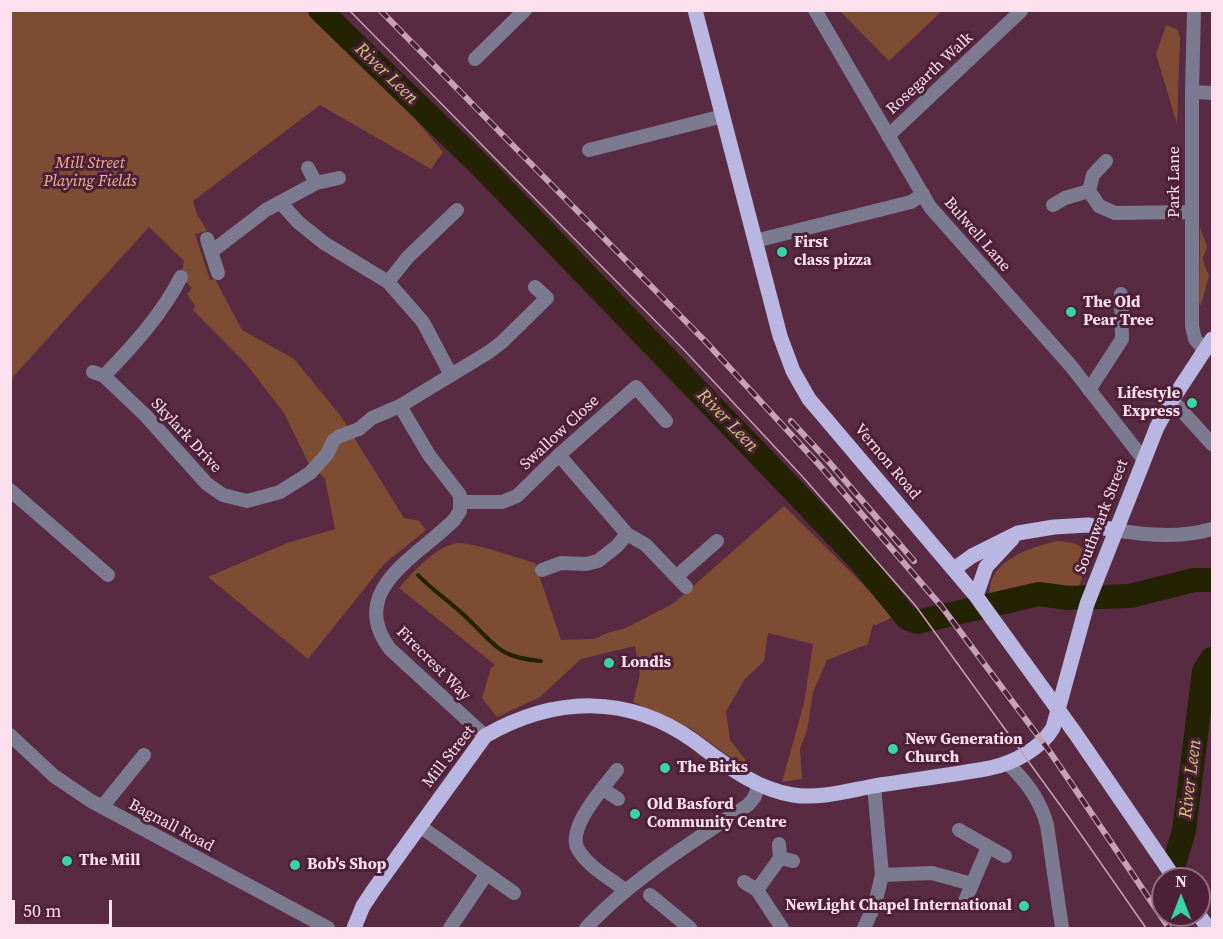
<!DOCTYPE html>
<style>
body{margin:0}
#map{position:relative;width:1223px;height:939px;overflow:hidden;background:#582b43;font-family:"Source Serif 4",serif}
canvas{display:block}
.frame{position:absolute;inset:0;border:12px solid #fde0ee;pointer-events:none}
.north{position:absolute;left:1151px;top:867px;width:60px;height:60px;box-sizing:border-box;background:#4c2138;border:2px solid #936d81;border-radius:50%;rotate:0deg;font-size:16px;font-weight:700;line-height:24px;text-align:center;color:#fde0ee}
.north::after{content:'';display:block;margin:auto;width:21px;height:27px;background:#38d4a6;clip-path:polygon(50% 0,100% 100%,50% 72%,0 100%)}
.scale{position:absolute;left:12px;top:900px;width:100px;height:27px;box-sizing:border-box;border:3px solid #fde0ee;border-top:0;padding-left:8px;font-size:18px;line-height:21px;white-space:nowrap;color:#fde0ee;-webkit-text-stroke:4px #4c2138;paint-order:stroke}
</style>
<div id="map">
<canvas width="1223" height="939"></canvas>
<div class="frame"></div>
<div class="north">N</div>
<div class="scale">50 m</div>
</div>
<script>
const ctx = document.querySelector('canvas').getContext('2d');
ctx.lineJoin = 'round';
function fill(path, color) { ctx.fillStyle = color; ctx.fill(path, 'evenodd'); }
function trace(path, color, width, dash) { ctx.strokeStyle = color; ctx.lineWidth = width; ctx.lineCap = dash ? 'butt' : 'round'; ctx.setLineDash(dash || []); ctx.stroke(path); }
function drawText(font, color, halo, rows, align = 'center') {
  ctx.font = font + ' "Source Serif 4",serif'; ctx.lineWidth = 6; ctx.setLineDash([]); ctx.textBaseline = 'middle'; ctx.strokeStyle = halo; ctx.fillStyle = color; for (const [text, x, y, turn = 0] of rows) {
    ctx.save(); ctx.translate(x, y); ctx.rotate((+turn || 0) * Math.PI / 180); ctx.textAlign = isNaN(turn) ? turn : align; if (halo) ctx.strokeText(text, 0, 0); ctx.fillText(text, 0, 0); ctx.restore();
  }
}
const green = new Path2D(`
 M10,11H319L362,56L443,152L431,169L320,105L193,201L197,214L207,231L195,234L210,280L215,279L242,330L294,359L340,415L404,518L419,521L426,530L384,564L308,659L208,577L287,543L335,529L325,479L308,462L284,413L247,365L193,310L195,306L187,294L192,288L181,277L184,261L149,227L11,379Z
 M840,11H942L889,61Z
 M1166,25L1178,30L1180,38L1177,124L1156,54Z
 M1200,227L1207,246L1203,258L1204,264L1209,275L1201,306L1199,302Z
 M784,506L895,616L876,625L873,624L868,644L827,660L813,692L807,731L800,748L802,779L782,782L804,703L813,644L768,633L764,661L745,679L726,711L730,740L748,763L744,767L690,728L633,702L640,674L635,646L581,659L540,697L497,717L482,698L491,668L495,665L399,588C412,573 437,545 458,543C472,542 518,558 535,563L561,640L594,639L607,633L626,628L674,603Z
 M1058,541C1069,542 1076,542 1084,550V572L1079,586L1038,585L990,596C986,561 1031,547 1058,541Z`);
const stream = new Path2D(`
 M418,575C433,591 452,603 467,618C497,646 497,657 541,661`);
const river = new Path2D(`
 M320,10L482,167L797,494L862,563L907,618L917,622L1039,594L1068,598L1130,596L1194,580H1212
 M1174,864L1184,831L1204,671L1212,659`);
const minor = new Path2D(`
 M815,10L930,207L1071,366L1144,460
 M1194,10L1192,92V326L1195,339L1205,351
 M475,59L525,10
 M1192,92L1212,93
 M888,136L1021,11
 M589,150L723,116
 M1106,161L1093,175L1089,191L1099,206L1115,213L1192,212
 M308,168L316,183L339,178
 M280,202L298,222L324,243L388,282L423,322L451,375
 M1053,205L1065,198L1089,191
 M207,239L218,273
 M755,241L911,202L923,194
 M211,252L266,210L316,183
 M388,282L408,257L457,210
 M93,372L104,376L146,416L207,484L223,495L247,501L280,492L310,473L327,454L334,440L340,436L359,429L372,418L400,406L489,352L502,342L547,298L535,287
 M104,376C133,346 162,314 181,277
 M1089,390L1122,339L1121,294
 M1172,400L1212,444
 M400,406L429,455L460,495V511L454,520C420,555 345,590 390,649L485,736
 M559,455L627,534L646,545L686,587
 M10,490L108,575
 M461,502H502L517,496L559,455L636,387L666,421
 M1116,530C1148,536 1181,538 1212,529
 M542,570L561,563L586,564L598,561L617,546L627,534
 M677,576L717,541
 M10,735L54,776L91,801L328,928
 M1008,764C1027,782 1040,800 1047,825L1062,928
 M617,770C604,787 564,830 579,851C590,868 611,879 626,891
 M603,789L618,799
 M102,807L144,755
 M421,827L514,893
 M959,830L1005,856
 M779,844L780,858L793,861
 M882,875L932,873L972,884
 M744,882L757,890L782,928
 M757,890L780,858
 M650,895L690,928
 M965,901L988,847
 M450,928L486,875
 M586,928C630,880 694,841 748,805L754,798L759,786
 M864,928L875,904L882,875L874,786`);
const major = new Path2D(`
 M695,10L780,336L793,371L809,399L976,596L1075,733L1175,879
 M954,569L972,556L1018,533L1054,527L1088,525L1116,530
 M976,596L986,567L1012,539
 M1199,915L1208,928
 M354,928L363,906L375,888L485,736C555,696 628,694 694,741C725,764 753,788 793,795C819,799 847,791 874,786C912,780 951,775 990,768C1014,763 1040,749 1053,728L1087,604L1144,460L1157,427L1172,400L1212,339`);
const tram = new Path2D(`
 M349,10L685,351L802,476L915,605L1068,816L1146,928`);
const rail = new Path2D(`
 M380,10L705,341L822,468L942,607L1050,752L1169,928
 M791,421L829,462L914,561`);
const markers = [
 [782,252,6,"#38d4a6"],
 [1071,312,6,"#38d4a6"],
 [1192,403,6,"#38d4a6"],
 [609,663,6,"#38d4a6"],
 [893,749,6,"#38d4a6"],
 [665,768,6,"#38d4a6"],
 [635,814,6,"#38d4a6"],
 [67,861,6,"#38d4a6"],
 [295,865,6,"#38d4a6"],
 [1024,906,6,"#38d4a6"]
];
const streetNames = [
 ["Rosegarth Walk",930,74,-43],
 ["Park Lane",1175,182,-90],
 ["Bulwell Lane",977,235,49],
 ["Swallow Close",560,433,-43],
 ["Skylark Drive",186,436,47],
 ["Vernon Road",887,462,50],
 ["Southwark Street",1102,517,-69],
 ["Firecrest Way",433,664,45],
 ["Mill Street",449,757,-52],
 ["Bagnall Road",171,826,28]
];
const parkNames = [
 ["Mill Street",90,164],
 ["Playing Fields",90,182]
];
const poiNames = [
 ["First",794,243],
 ["class pizza",794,261],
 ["The Old",1083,303],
 ["Pear Tree",1083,321],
 ["Lifestyle",1180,394,"right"],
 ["Express",1180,412,"right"],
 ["Londis",621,663],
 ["New Generation",905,740],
 ["Church",905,758],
 ["The Birks",677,768],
 ["Old Basford",647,805],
 ["Community Centre",647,823],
 ["The Mill",79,861],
 ["Bob's Shop",307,865],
 ["NewLight Chapel International",1012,906,"right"]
];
const waterNames = [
 ["River Leen",386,74,44],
 ["River Leen",727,421,46],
 ["River Leen",1191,779,-83]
];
fill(green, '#7e4c32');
trace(stream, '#232303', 4);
trace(river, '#232303', 24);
trace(minor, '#7b7a90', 14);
trace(major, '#b9b6e2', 15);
trace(tram, '#c5a2b4', 1.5);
trace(rail, '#c5a2b4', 6);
trace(rail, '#4c2138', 4, [11]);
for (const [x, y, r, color] of markers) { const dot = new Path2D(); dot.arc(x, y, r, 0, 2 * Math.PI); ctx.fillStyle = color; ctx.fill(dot); trace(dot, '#4c2138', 2); }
drawText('16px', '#fde0ee', '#4c2138', streetNames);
drawText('italic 16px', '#f5b391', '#4c2138', parkNames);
drawText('bold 16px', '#fde0ee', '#4c2138', poiNames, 'left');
drawText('italic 18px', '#cecd74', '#4c2138', waterNames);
</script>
